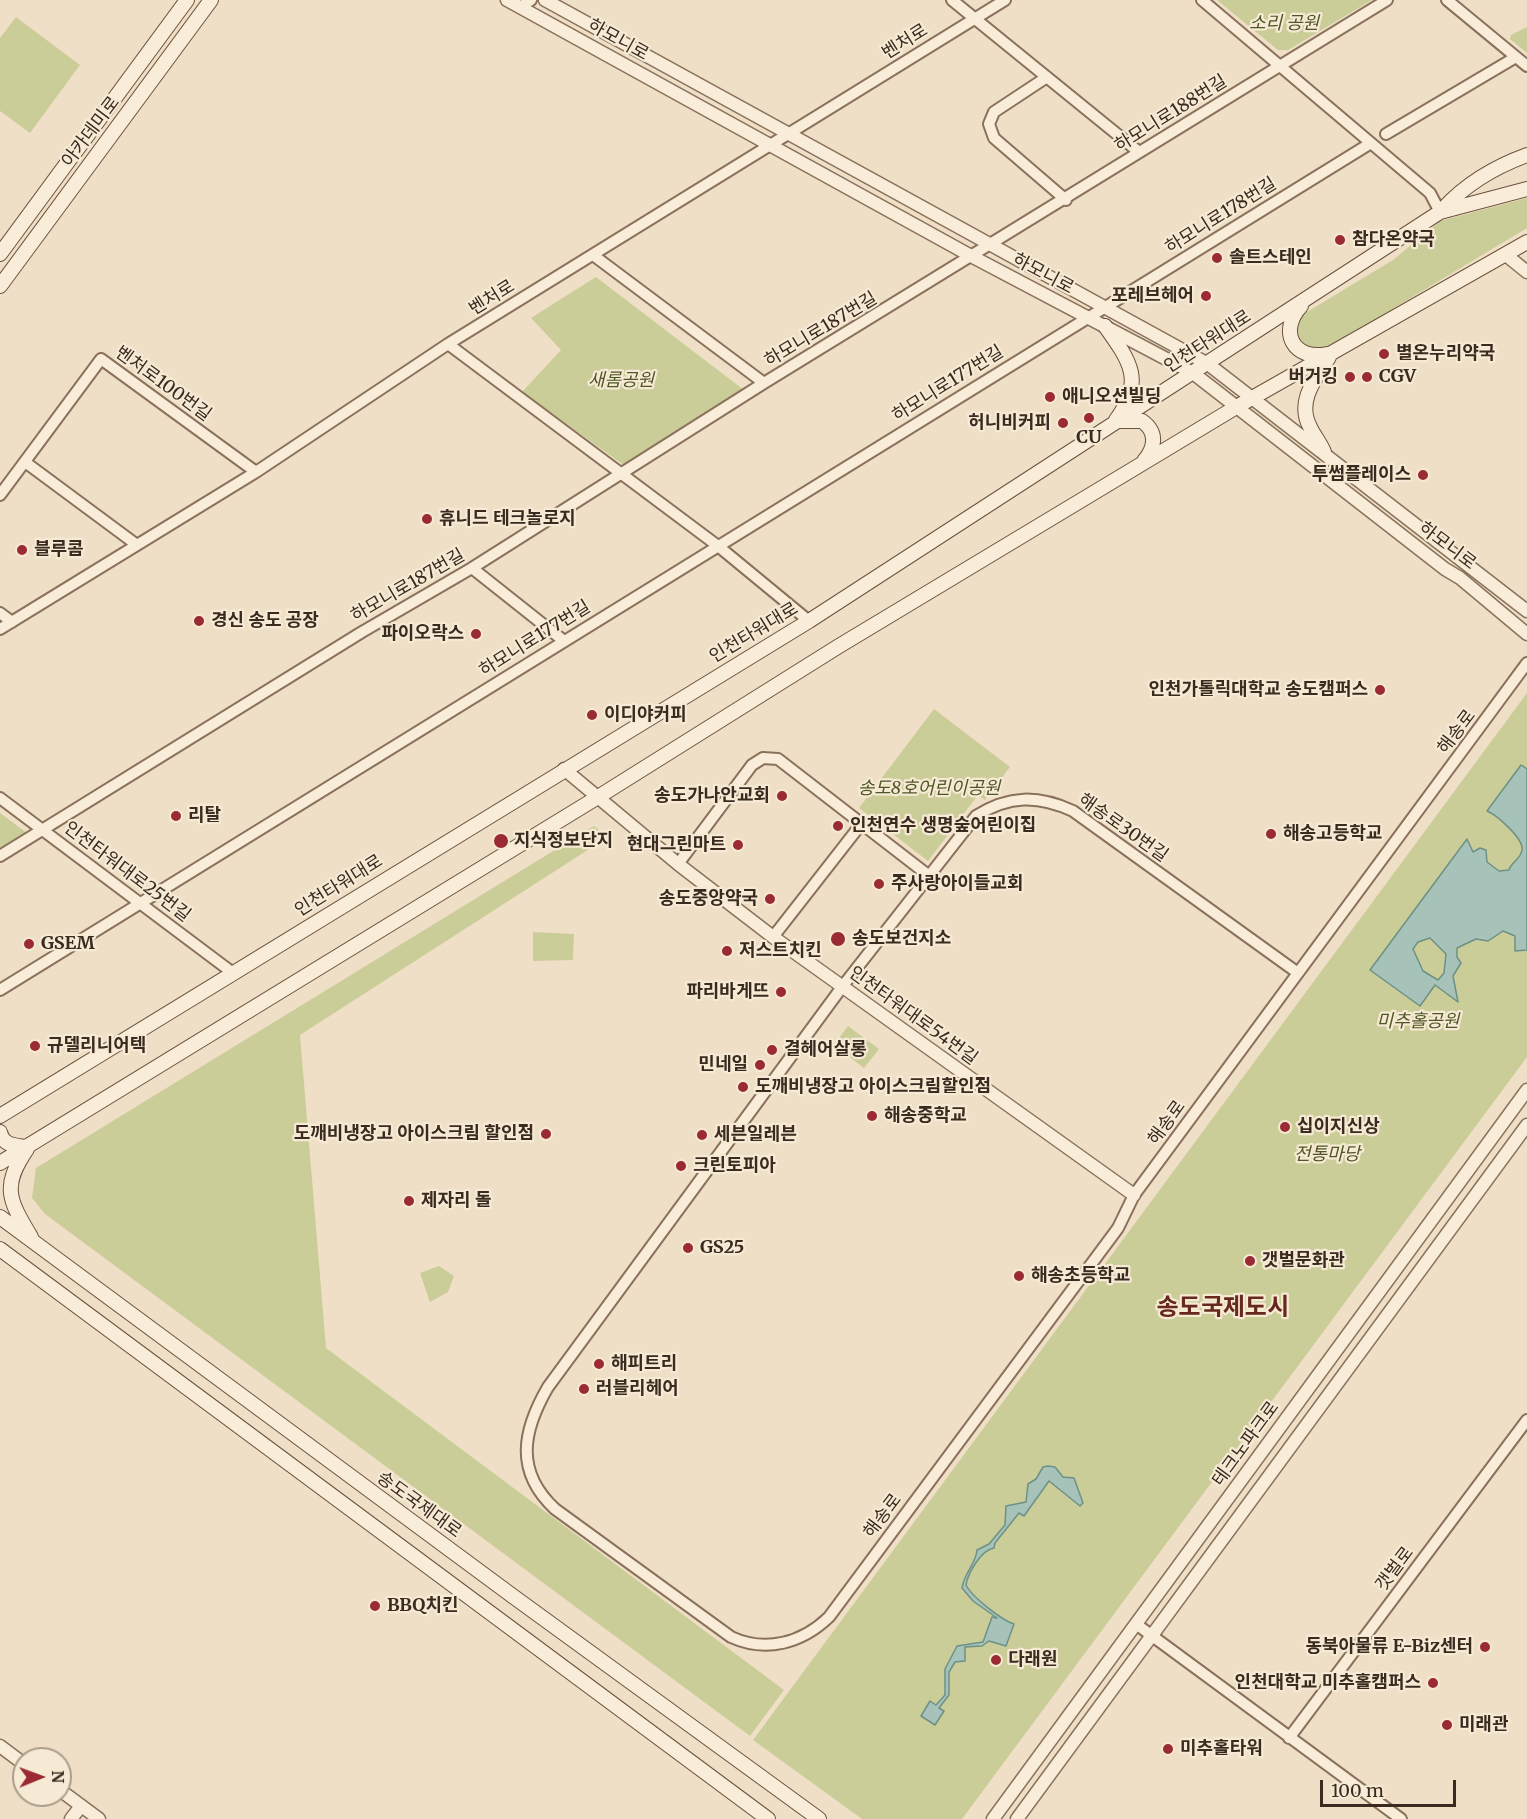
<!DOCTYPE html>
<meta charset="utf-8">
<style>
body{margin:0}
#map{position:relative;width:1527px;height:1819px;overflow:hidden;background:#efdfc6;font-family:Merriweather,serif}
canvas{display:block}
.north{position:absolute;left:12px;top:1747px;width:60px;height:60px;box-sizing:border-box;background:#f6ead5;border:2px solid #ab9d8c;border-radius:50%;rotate:89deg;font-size:16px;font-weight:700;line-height:24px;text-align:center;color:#3a2a1f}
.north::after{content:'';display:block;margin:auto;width:21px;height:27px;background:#9a2a33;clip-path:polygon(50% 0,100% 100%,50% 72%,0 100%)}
.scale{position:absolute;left:1320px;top:1780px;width:136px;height:27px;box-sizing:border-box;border:3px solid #3a2a1f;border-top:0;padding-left:8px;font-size:18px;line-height:21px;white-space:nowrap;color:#3a2a1f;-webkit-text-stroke:4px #f6ead5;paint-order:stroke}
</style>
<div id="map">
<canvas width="1527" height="1819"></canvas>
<div class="north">N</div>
<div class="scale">100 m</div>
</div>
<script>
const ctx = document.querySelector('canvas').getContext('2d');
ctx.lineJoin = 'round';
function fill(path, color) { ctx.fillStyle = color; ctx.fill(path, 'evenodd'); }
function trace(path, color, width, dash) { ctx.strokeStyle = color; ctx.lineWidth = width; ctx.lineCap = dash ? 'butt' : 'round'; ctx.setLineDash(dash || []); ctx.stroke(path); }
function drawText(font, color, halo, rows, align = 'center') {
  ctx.font = font + ' Merriweather,"Noto Sans KR",serif'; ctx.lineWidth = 4.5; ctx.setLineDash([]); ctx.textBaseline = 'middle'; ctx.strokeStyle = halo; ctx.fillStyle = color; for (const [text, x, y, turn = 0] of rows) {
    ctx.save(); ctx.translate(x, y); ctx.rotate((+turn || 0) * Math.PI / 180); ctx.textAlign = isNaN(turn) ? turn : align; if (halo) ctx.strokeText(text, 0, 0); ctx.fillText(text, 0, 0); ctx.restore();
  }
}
const green = new Path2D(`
 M1217,0H1372L1288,50H1278Z
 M16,17L80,65L30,133L0,111V38Z
 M1527,27V53L1510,39L1511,35Z
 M1527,198V228L1326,349L1318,351L1296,342L1294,326L1302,315L1393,260L1440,221Z
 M596,277L744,390L625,466L522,392L561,350L531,318Z
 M1527,693V1057L962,1819H862L753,1740Z
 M934,709L1010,767L985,800L978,795L928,861L859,808Z
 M0,813L27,833L0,848Z
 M594,826L608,837L300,1035L326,1348L784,1690L750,1736L45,1214L32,1198L36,1168Z
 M533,932L574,934L573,960L533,961Z
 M848,1026L879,1049L864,1068L834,1045Z
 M439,1266L454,1276L448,1292L430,1302L420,1273Z`);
const water = new Path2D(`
 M1521,765L1527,769V950L1515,951V936L1503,931L1488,941L1476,939L1457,948V957L1461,963L1453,976L1458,1002L1435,985L1420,1006L1370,970L1467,839L1473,852L1480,848L1486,850L1487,862L1499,871L1509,870C1511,862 1521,859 1522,850C1524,839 1497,815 1487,811ZM1430,938L1446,954L1444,973L1438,980L1423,971L1413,949L1418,942Z
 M1048,1466L1055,1467L1063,1477L1074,1478L1083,1503L1080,1506L1049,1481L1024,1516L1019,1513L995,1543L994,1548C981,1550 968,1573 966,1585C972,1597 1003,1621 1014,1624L1006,1646L989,1641L982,1646L965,1647V1661L955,1662L949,1672V1695L939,1708L944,1711L935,1725L921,1716L930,1701L936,1705L945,1695V1669L957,1646L983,1642L992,1617L997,1618L973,1601L962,1588C964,1573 976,1564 977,1550L989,1544L1005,1525L1006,1506L1026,1502L1028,1484L1036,1479L1043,1467Z`);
const minor = new Path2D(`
 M952,0L1139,152
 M1202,0L1430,193L1440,212
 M1447,0L1527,66
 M520,7L531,0
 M1047,77L994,112L989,124L994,138L1066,200
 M1386,134L1516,57
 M593,255L764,383
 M448,344L718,546L809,621
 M25,462L137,545
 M0,495L101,359L256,472
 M472,568L564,641
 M0,613L12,622
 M0,629L256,472L448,344L1005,0
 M0,798L233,973
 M0,856L362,632L472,568L764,383L1387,0
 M678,864L752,765L763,758L778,759L928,875
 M773,937L862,823
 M1298,973L1073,811C1038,795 1009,795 976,816L842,987L548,1387C523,1430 514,1471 555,1509L731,1637C766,1653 802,1643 829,1617L1118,1228L1134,1195L1527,663
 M0,990L1371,143
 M1136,1624L1401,1819
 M1289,1738L1527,1420`);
const tertiary = new Path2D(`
 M507,0L973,257L1193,373L1445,569L1460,578L1527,634
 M545,0L1208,364L1527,611
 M1506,255L1527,272
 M564,769L678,864L773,937L1134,1195
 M0,1746L24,1764
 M60,1790L99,1819
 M71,1819L81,1806
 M993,1819L1527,1090
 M1017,1819L1527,1125`);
const secondary = new Path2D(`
 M1444,208C1466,184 1497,166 1527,155
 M0,254L187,0
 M0,286L211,0
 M1301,306C1278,331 1293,361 1327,354
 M1105,326C1130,361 1145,381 1116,420
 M1121,421H1142C1158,432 1155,448 1144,461
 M1324,452C1320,442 1314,436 1310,427C1296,401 1316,378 1329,357
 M0,1116L809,621L1440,212L1527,189
 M0,1132C3,1145 13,1145 25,1147
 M27,1149C1,1187 9,1200 31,1237
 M0,1163L598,797L839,646L1238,406L1527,242
 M0,1217L514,1597L819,1819
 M0,1249L768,1819`);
const markers = [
 [1340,240,6,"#9a2a33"],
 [1217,258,6,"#9a2a33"],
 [1206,296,6,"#9a2a33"],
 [1384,354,6,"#9a2a33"],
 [1350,377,6,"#9a2a33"],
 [1367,377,6,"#9a2a33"],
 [1050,397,6,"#9a2a33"],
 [1089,418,6,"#9a2a33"],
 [1063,423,6,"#9a2a33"],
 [1423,475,6,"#9a2a33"],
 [427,519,6,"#9a2a33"],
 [22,550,6,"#9a2a33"],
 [199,621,6,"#9a2a33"],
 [476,634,6,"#9a2a33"],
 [1380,690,6,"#9a2a33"],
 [592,715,6,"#9a2a33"],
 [782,796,6,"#9a2a33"],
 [176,816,6,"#9a2a33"],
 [838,826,6,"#9a2a33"],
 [1271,834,6,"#9a2a33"],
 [501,841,8,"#9a2a33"],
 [738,845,6,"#9a2a33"],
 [879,884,6,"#9a2a33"],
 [770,899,6,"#9a2a33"],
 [838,939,8,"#9a2a33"],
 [29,944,6,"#9a2a33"],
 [727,951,6,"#9a2a33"],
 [781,992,6,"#9a2a33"],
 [35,1046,6,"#9a2a33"],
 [772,1050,6,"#9a2a33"],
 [760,1065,6,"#9a2a33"],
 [743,1087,6,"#9a2a33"],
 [872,1116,6,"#9a2a33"],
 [1285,1127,6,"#9a2a33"],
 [546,1134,6,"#9a2a33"],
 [702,1135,6,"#9a2a33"],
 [681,1166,6,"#9a2a33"],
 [409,1201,6,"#9a2a33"],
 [688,1248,6,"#9a2a33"],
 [1250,1261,6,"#9a2a33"],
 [1019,1276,6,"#9a2a33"],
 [599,1364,6,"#9a2a33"],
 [584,1389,6,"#9a2a33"],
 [375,1606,6,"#9a2a33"],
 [1485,1647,6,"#9a2a33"],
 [996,1660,6,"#9a2a33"],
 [1433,1683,6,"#9a2a33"],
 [1447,1725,6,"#9a2a33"],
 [1168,1749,6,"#9a2a33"]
];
const parkNames = [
 ["소리 공원",1284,24],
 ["새롬공원",621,381],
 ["송도8호어린이공원",929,789],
 ["미추홀공원",1418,1022],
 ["전통마당",1327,1155]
];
const streetNames = [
 ["하모니로",618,40,29],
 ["벤처로",905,42,-32],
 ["하모니로188번길",1171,114,-32],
 ["아카데미로",91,132,-53],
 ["하모니로178번길",1221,216,-32],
 ["하모니로",1043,274,28],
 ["벤처로",492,298,-32],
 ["하모니로187번길",821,330,-31],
 ["인천타워대로",1208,342,-33],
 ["벤처로100번길",163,384,36],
 ["하모니로177번길",948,384,-32],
 ["하모니로",1447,546,37],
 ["하모니로187번길",408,586,-30],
 ["인천타워대로",754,633,-31],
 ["하모니로177번길",535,639,-32],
 ["해송로",1457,732,-53],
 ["해송로30번길",1123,828,35],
 ["인천타워대로25번길",127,872,37],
 ["인천타워대로",339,886,-32],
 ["인천타워대로54번길",913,1016,36],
 ["해송로",1167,1123,-54],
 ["테크노파크로",1246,1444,-54],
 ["송도국제대로",419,1505,36],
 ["해송로",883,1516,-53],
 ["갯벌로",1395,1569,-53]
];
const poiNames = [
 ["참다온약국",1352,240],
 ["솔트스테인",1229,258],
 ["포레브헤어",1194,296,"right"],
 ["별온누리약국",1396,354],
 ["버거킹",1338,377,"right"],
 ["CGV",1379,377],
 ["애니오션빌딩",1062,397],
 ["허니비커피",1051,423,"right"],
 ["CU",1089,438,"center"],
 ["투썸플레이스",1411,475,"right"],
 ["휴니드 테크놀로지",439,519],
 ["블루콤",34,550],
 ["경신 송도 공장",211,621],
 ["파이오락스",464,634,"right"],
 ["인천가톨릭대학교 송도캠퍼스",1368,690,"right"],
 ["이디야커피",604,715],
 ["송도가나안교회",770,796,"right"],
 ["리탈",188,816],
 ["인천연수 생명숲어린이집",850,826],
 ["해송고등학교",1283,834],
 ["지식정보단지",514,841],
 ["현대그린마트",726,845,"right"],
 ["주사랑아이들교회",891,884],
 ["송도중앙약국",758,899,"right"],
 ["송도보건지소",852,939],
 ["GSEM",41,944],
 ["저스트치킨",739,951],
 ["파리바게뜨",769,992,"right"],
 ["규델리니어텍",47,1046],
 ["결헤어살롱",784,1050],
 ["민네일",748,1065,"right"],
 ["도깨비냉장고 아이스크림할인점",755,1087],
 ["해송중학교",884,1116],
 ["십이지신상",1297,1127],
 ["도깨비냉장고 아이스크림 할인점",534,1134,"right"],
 ["세븐일레븐",714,1135],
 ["크린토피아",693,1166],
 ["제자리 돌",421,1201],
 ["GS25",700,1248],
 ["갯벌문화관",1262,1261],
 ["해송초등학교",1031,1276],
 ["해피트리",611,1364],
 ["러블리헤어",596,1389],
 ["BBQ치킨",387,1606],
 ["동북아물류 E-Biz센터",1473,1647,"right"],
 ["다래원",1008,1660],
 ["인천대학교 미추홀캠퍼스",1421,1683,"right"],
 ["미래관",1459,1725],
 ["미추홀타워",1180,1749]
];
const districtNames = [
 ["송도국제도시",1223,1308]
];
fill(green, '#cbcd99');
fill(water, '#a7c2b8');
trace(water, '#6d9186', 1.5);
trace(minor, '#8a715b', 14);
trace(tertiary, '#8a715b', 15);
trace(secondary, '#6c523e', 16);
trace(minor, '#f9edd9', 10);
trace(tertiary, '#f9edd9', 12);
trace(secondary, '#f9edd9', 14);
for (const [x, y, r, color] of markers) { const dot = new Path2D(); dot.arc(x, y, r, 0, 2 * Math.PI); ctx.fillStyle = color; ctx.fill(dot); trace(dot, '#f6ead5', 2); }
drawText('italic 18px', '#4e5725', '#f6ead5', parkNames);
drawText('18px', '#3a2a1f', '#f6ead5', streetNames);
drawText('bold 18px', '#3a2a1f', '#f6ead5', poiNames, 'left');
drawText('bold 24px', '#67281e', '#f6ead5', districtNames);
</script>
